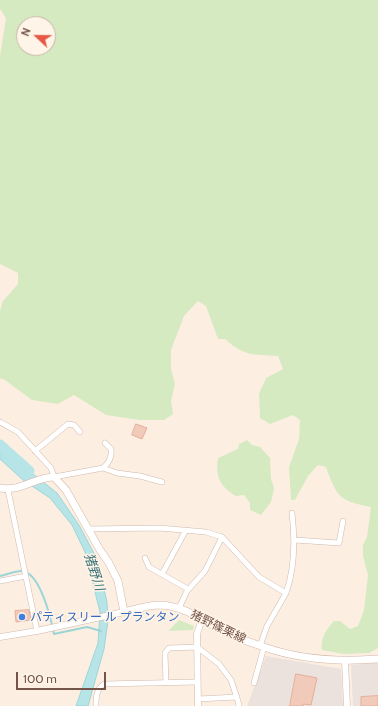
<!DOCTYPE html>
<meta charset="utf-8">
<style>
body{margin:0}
#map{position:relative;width:378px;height:706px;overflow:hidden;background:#fcefe2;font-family:Cabin,sans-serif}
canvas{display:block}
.north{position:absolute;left:16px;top:16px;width:40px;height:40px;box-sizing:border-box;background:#fff4e8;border:1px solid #c7b4a8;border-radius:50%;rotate:292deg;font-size:11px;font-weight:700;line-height:16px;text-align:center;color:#745349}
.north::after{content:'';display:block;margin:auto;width:14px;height:18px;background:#e75947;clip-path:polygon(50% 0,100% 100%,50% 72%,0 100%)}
.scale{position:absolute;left:16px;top:672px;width:90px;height:18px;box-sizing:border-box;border:2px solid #745349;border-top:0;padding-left:5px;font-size:12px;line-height:14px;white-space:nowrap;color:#745349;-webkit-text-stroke:3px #fff4e8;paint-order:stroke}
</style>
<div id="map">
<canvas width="378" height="706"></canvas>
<div class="north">N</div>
<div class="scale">100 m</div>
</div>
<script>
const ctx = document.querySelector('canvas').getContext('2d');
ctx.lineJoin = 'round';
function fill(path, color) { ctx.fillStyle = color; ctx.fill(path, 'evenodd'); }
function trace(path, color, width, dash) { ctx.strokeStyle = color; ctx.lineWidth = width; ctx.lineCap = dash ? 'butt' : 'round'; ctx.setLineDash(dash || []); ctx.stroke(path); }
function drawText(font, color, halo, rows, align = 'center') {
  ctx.font = font + ' Cabin,"Noto Sans JP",sans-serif'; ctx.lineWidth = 3; ctx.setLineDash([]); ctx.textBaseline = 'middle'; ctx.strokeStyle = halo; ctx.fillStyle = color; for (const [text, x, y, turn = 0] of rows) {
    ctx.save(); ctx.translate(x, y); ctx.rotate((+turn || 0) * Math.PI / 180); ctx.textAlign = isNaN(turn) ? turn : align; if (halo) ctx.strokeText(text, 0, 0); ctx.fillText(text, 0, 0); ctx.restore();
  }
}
const industrial = new Path2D(`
 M266,656L341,669L343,706H247Z
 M378,662V706H353L351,665Z`);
const green = new Path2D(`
 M0,0H378V648L369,653L344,654L322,650C320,638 326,630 334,621H340L350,629L358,626L364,610L368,575L363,556V545L367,537L371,507C340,501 337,498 326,467L318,465L308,476L295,500H291L289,467L299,439L300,420L293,415L270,424L260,418L259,394L266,378L283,369L278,356C253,354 245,357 225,339H218L206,306L198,301L184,316L171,350V369L175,384L171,401L173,414L164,420H139L106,415L74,395L58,404L32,400L5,380L0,378V311L3,301L18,284V273L0,264V56L6,18L0,9ZM24,24H48V48H24Z
 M247,440L252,445L260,447L270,458L271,479L274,488L271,502L261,515L250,510V503L244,495L236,496C220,487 215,476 218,458L238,449L239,444Z
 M179,620L194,626L193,630L168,631Z`);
const water = new Path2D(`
 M0,445L18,462L57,493L79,525L97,559L107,602L108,621L104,649L88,706H76L98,643L100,612L85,552L72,525L50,498L23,480L0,459Z`);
const stream = new Path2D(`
 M0,576C6,575 15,571 21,571C40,571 51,619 54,634L87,627L101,631`);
const river = new Path2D(`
 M0,445L29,471`);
const building = new Path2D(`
 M136,424L147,428L142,439L132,435Z
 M29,610L31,620L16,622L15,611Z
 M296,674L317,678L311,705L303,704V706H290Z
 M378,696V706H361V697Z`);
const minor = new Path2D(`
 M0,422L18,432L51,468L54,477L103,468L117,473L140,476L162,482
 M35,451L68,424L74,425L80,432
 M103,468C109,463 112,456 111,449L105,443
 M8,490L37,631
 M88,529L159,528L206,532L222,537L259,577L286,593L267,626L260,646
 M295,540L339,543L343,521
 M145,558L149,567L188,589
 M162,574L186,530
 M0,581L26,576
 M286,593C295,568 295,539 292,513
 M179,608L187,591L205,571L222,537
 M166,683L165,653L169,648L197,647L219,664L231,680L238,701L239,706
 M254,683L264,647
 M198,699L237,697
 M96,706C96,698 96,689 104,684L197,682`);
const tertiary = new Path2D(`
 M0,637L37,631L124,612
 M345,661L347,706
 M198,706L197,634L202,619`);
const secondary = new Path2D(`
 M0,488C21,492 35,477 54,477L66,490L100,550L109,563L118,581L124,612C136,609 148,605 160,605C186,606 205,622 227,633C238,638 251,643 264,647C301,660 339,662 378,659`);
const markers = [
 [22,617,4,"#3f7fe0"]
];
const shopNames = [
 ["パティスリー ル プランタン",30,617]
];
const streetNames = [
 ["猪野篠栗線",218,627,26]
];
const waterNames = [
 ["猪野川",94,572,72]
];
fill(industrial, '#ebe2dd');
fill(green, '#d6eac1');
fill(water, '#b7e4e6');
trace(water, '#9dd5d7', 1);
trace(stream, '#9dd5d7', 2);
trace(river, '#b7e4e6', 11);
fill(building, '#f2caba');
trace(building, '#e4ae9a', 1);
trace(minor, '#cfb8ac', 6);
trace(tertiary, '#cfb8ac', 7);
trace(secondary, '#d2b7a9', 8);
trace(minor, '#fff', 5);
trace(tertiary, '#fff', 6);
trace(secondary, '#fff', 7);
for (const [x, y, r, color] of markers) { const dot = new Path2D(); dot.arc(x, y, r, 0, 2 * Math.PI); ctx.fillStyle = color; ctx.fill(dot); trace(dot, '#fff4e8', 1.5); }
drawText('12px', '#366cbe', '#fff4e8', shopNames, 'left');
drawText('12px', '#745349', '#fff4e8', streetNames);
drawText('italic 13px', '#3c7679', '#fff4e8', waterNames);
</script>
